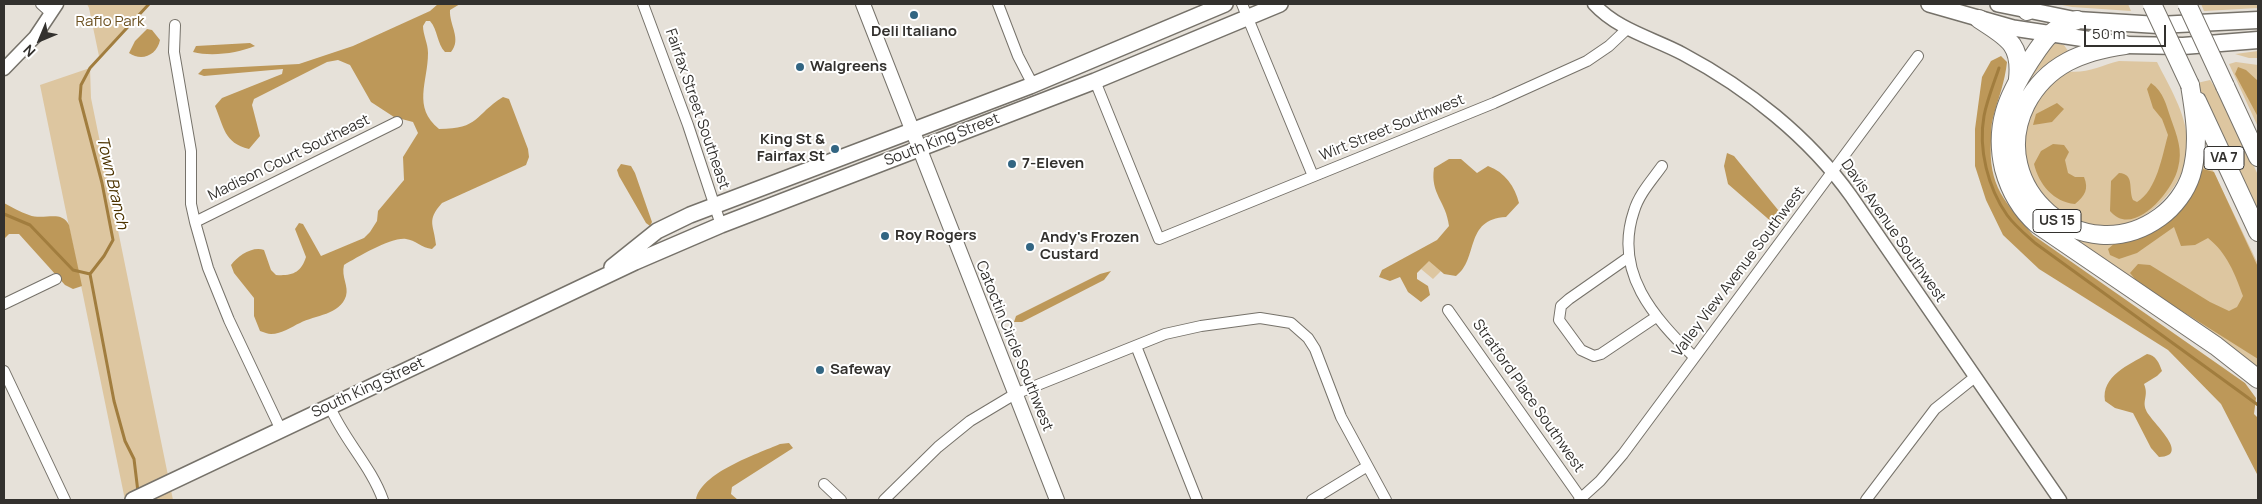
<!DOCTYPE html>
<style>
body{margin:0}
#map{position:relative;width:2262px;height:504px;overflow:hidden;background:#e6e1d9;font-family:Manrope,sans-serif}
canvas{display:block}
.frame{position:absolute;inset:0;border:5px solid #33312e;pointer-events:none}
.north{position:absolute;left:15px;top:15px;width:50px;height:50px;-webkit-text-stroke:4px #fff;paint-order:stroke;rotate:225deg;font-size:14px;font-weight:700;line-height:20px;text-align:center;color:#33312e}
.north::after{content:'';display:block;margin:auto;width:18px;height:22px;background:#33312e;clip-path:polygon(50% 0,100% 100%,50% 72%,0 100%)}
.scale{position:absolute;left:2084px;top:25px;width:82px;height:22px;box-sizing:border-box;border:2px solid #33312e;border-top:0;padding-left:6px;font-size:15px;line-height:18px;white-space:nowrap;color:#33312e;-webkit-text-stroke:4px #fff;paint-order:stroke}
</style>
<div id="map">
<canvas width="2262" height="504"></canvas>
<div class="frame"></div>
<div class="north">N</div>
<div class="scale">50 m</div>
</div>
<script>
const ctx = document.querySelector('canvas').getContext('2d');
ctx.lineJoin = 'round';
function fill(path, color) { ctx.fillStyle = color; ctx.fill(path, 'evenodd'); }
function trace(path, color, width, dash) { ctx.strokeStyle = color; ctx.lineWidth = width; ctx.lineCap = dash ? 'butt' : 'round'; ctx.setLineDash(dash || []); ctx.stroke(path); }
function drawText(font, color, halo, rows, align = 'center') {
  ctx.font = font + ' Manrope,sans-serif'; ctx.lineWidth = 4; ctx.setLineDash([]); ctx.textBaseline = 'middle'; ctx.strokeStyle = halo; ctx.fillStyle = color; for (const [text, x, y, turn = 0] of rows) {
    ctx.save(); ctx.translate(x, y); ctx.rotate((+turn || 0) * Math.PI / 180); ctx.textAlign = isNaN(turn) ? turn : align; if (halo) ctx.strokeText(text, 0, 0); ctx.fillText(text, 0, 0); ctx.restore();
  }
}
const green = new Path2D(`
 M87,4H149L99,56L89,8Z
 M2057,4H2128L2131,11L2072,7Z
 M2201,4H2258V8L2204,11Z
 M2049,42L2064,45L2068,51L2037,71L2019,94Z
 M2258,51V58H2249L2235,54Z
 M2119,61L2157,62C2169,86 2186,113 2187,140C2188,163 2180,182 2165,198C2154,210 2136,223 2120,227C2115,229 2107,227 2101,227C2041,225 2006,157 2032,105C2038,92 2053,80 2062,70C2082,76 2099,66 2119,61Z
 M2236,62L2258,65V127L2229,64Z
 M90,68L91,98L173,500H125L40,85Z
 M2210,80L2222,98L2258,175V220L2209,114L2197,83Z
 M2202,148L2258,264V373L2077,244L2079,237L2150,228Z
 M1429,260L1441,271L1433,279L1421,269Z`);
const forest = new Path2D(`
 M438,4H460L450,10C449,25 462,39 451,52H445C437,44 438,30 430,21H426L423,26C423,35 428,43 428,53C428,82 412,107 439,129C480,129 474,115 503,97L509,99L528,149L529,157L526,165L442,203C426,221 434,224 436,245L432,249C422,248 415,240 406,239C391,237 358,257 344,265C341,277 349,286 346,296C340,315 315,315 300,323C291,327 282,334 271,334C268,334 264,332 260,331L254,316V298L234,273L231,265C238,256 252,246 264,250L271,270L276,275C292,276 301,273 306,257L295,229L299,223L303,224L321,256L364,238L370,232L377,221L378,211L404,180L403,157L418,133L413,122L394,117L371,102L350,65L338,60L327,62L254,99L252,105L260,136L249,149C224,143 224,127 215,106L222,98L282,74L283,69L204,76L198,74L203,69L299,64L353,46L430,11Z
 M147,29L152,30L160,40C157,55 142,62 129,53L135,41Z
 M250,43L255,46C238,53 212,57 193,52L196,46Z
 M2001,56L2007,62C2005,82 1998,99 1993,118C1991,125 1991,133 1991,141C1988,186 2005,202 2033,235L2245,383L2256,398L2254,414L2258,418V476L2221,404L2168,350L2039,269L2003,235L1986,200L1975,166V129L1982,77L1991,61Z
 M2238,67L2246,70L2258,81V117L2235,74Z
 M2151,83C2164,92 2166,105 2171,119C2177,136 2183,150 2178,168C2173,191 2133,239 2110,211L2111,181L2119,173C2135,174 2128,189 2133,200L2137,202C2157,190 2162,156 2168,135L2162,119L2153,108L2147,89Z
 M2057,103L2064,109L2052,122L2033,125L2036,114Z
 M2053,144L2064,145L2069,152L2065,160L2068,173L2075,177H2084C2089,189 2085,196 2075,204C2053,202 2039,184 2034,164L2041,151Z
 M1727,153L1734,156L1783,216L1781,221L1774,224L1728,184L1724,166Z
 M1449,159H1461L1477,173L1488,166C1505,172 1515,187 1519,203L1506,217C1464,219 1479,259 1456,276L1444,274L1429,261L1417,273V279L1428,286L1430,295L1421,302L1408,292L1400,277L1390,281L1379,277L1382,270L1437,240L1449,226C1446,201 1430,194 1434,168Z
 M621,164L631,166L635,173L652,222L650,226L646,223L619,176L617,170Z
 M2203,169L2214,172L2258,267V359L2139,284L2130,273L2138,264L2150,265L2210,302L2229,311L2237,307L2243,296C2235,274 2227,253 2208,238L2195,245L2181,246L2174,227L2137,253L2119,259L2110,255L2108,249L2116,242L2198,179Z
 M4,203C12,207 20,212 29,215C44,221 61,209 69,225L82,286L73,289L65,285L19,234H9L4,239Z
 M1111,271L1104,280L1022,322H1014L1016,316L1100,274Z
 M2147,354C2156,355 2159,363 2162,371L2157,376L2144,384C2149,396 2142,400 2146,410C2149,420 2193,456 2159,457L2151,448L2133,413L2115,408L2105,401C2101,376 2129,365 2147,354Z
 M789,443L793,448L732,487L731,494L738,500H696C700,473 757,454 780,444Z`);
const stream = new Path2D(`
 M1999,68C1994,83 1987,100 1984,116C1978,149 1988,188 2007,215C2015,226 2025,234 2035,243L2258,405
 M4,214L30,225L73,270L90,274
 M138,492L134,459L125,441L114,401L90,274L104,256L113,240L102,183L80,99L81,85L90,68L149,4`);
const minor = new Path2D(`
 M41,4L51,13
 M643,4L688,125L721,225
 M998,4L1018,56L1033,85
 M1242,4L1313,176
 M175,25L174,52L191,151V204L195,222L208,268L229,320L281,430
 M1095,81L1159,239L1494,103L1587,61L1609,46L1627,29
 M1662,166C1652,180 1639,194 1634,211C1613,273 1654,317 1694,357
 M195,222L397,122
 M1629,257L1569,299L1561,306L1559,320L1581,350L1594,356L1601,354L1656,317
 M4,304L56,279
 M1448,310L1582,500
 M1136,346L1197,500
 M4,371L65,500
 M330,407C344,440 371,466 383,500
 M824,484L841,500
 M884,500L938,447L970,421L1015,394L1165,334L1201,326L1260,318L1291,323L1308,338L1315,349L1341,417L1386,500
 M1312,500L1366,467
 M1579,500L1600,481L1623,454L1918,56
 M1866,500L1935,409L1975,377`);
const tertiary = new Path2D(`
 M1594,4C1618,30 1653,38 1683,54C1747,88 1809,137 1851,196L2060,500
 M4,69L35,37L57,4`);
const secondary = new Path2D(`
 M863,4L1057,500`);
const primary = new Path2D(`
 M1929,4L2013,28L2119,44
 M1998,4L2077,20
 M612,267L657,231L690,215L1030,86L1225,4
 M133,500L635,262L721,225L1095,81L1280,4`);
const trunk = new Path2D(`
 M2077,20L2158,25L2258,20
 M2125,45L2183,46L2258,40`);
const motorway = new Path2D(`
 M2027,11L2029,4
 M1979,19C2006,37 2022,43 2018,79
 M2077,20C2051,27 2044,40 2030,61C2007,97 1994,126 2004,169C2010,191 2020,209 2037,224L2216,346L2258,379
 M2125,45C2083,51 2047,64 2026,104C1984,188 2083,273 2160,217C2174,207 2186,191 2191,175C2200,145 2195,115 2190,85
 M2225,86L2258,157
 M2197,101L2258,232`);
const motorwayBridge = new Path2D(`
 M2152,4L2190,85
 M2187,4L2225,86`);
const markers = [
 [914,15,5,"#326582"],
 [800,67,5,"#326582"],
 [835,149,5,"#326582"],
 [1012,164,5,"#326582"],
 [885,236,5,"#326582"],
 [1030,247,5,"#326582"],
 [820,370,5,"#326582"]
];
const shields = [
 [2224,158,40],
 [2057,221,48]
];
const shieldNames = [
 ["VA 7",2224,158],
 ["US 15",2057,221]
];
const parkNames = [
 ["Raflo Park",110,22]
];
const poiNames = [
 ["Deli Italiano",914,32,"center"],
 ["Walgreens",810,67],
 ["King St &",825,140,"right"],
 ["Fairfax St",825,157,"right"],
 ["7-Eleven",1022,164],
 ["Roy Rogers",895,236],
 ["Andy's Frozen",1040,238],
 ["Custard",1040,255],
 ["Safeway",830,370]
];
const streetNames = [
 ["Fairfax Street Southeast",697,109,71],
 ["Wirt Street Southwest",1392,128,-22],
 ["South King Street",942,140,-21],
 ["Madison Court Southeast",289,158,-26],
 ["Davis Avenue Southwest",1893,231,55],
 ["Valley View Avenue Southwest",1739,272,-53],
 ["Catoctin Circle Southwest",1014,346,68],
 ["South King Street",368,388,-25],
 ["Stratford Place Southwest",1528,396,55]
];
const waterNames = [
 ["Town Branch",112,183,77]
];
fill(green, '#ddc6a0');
fill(forest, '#bd9859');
trace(stream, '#a17d3e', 3);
trace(minor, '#76726a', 12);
trace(tertiary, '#76726a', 15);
trace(secondary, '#76726a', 16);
trace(primary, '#76726a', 18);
trace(trunk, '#76726a', 19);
trace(motorway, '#76726a', 20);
trace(minor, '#fff', 10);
trace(tertiary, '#fff', 12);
trace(secondary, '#fff', 14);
trace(primary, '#fff', 15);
trace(trunk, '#fff', 16);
trace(motorway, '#fff', 18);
trace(motorwayBridge, '#76726a', 20, []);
trace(motorwayBridge, '#fff', 18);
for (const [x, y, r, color] of markers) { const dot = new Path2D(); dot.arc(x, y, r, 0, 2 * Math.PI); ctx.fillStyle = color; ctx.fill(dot); trace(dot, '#fff', 2); }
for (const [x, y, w] of shields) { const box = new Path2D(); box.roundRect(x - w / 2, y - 11.5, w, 23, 4); ctx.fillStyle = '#fff'; ctx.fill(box); trace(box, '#33312e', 1); }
drawText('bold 14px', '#33312e', null, shieldNames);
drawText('15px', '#6c5121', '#fff', parkNames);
drawText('bold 15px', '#33312e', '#fff', poiNames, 'left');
drawText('15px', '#33312e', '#fff', streetNames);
drawText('italic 16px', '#4d3400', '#fff', waterNames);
</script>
